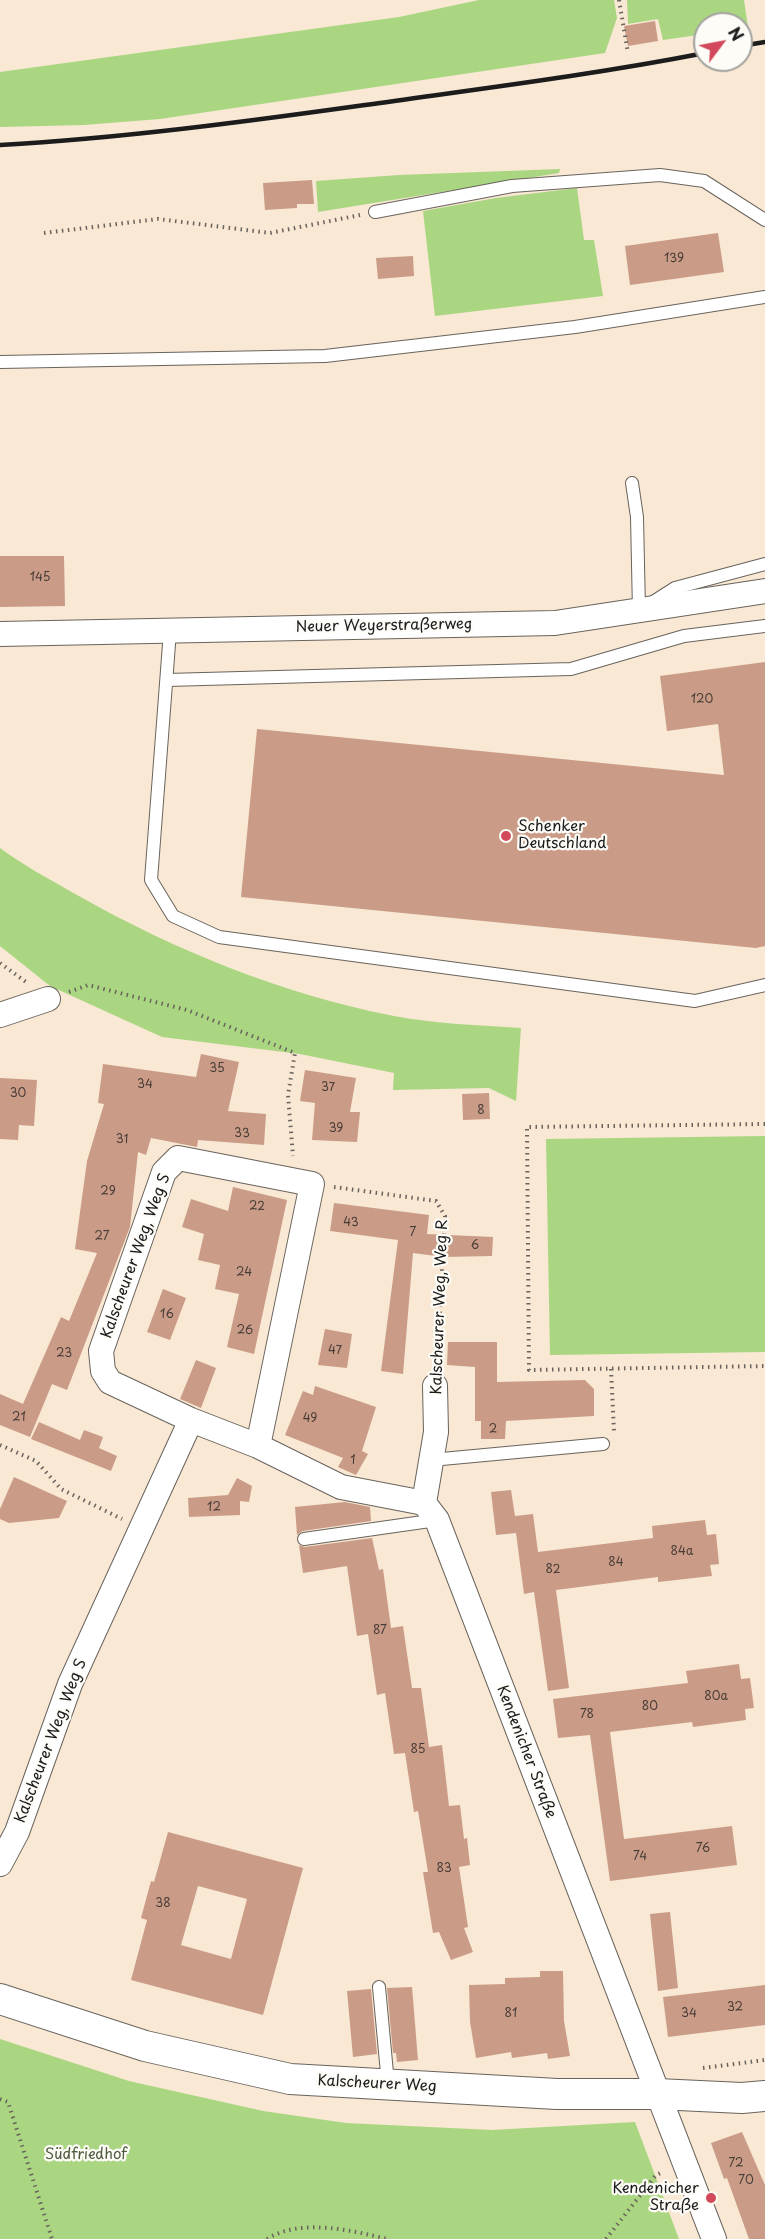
<!DOCTYPE html>
<meta charset="utf-8">
<style>
body{margin:0}
#map{position:relative;width:765px;height:2239px;overflow:hidden;background:#f8e8d4;font-family:"Playpen Sans",sans-serif}
canvas{display:block}
.north{position:absolute;left:693px;top:12px;width:60px;height:60px;box-sizing:border-box;background:#fdfcf7;border:2px solid #a3a29f;border-radius:50%;rotate:58deg;font-size:16px;font-weight:700;line-height:24px;text-align:center;color:#1c1c1c}
.north::after{content:'';display:block;margin:auto;width:21px;height:27px;background:#d1495b;clip-path:polygon(50% 0,100% 100%,50% 72%,0 100%)}
</style>
<div id="map">
<canvas width="765" height="2239"></canvas>
<div class="north">N</div>
</div>
<script>
const ctx = document.querySelector('canvas').getContext('2d');
ctx.lineJoin = 'round';
function fill(path, color) { ctx.fillStyle = color; ctx.fill(path, 'evenodd'); }
function trace(path, color, width, dash) { ctx.strokeStyle = color; ctx.lineWidth = width; ctx.lineCap = dash ? 'butt' : 'round'; ctx.setLineDash(dash || []); ctx.stroke(path); }
function drawText(font, color, halo, rows, align = 'center') {
  ctx.font = font + ' "Playpen Sans",sans-serif'; ctx.lineWidth = 4.5; ctx.setLineDash([]); ctx.textBaseline = 'middle'; ctx.strokeStyle = halo; ctx.fillStyle = color; for (const [text, x, y, turn = 0] of rows) {
    ctx.save(); ctx.translate(x, y); ctx.rotate((+turn || 0) * Math.PI / 180); ctx.textAlign = isNaN(turn) ? turn : align; if (halo) ctx.strokeText(text, 0, 0); ctx.fillText(text, 0, 0); ctx.restore();
  }
}
const green = new Path2D(`
 M479,0H614L617,18L605,53L160,119L84,125L0,127V72L399,17Z
 M627,0H744L748,27L741,28V24H705V34L663,40L658,19L628,24Z
 M560,169L559,173L318,212L316,181L399,175Z
 M577,188L584,240H594L603,296L435,316L423,211L496,198Z
 M0,848C24,866 51,880 77,895C176,951 282,994 394,1016C435,1024 479,1025 521,1028L516,1101L489,1088L393,1090L394,1073L300,1054L162,1037L50,986L0,946Z
 M765,1136V1352L550,1355L546,1139Z
 M0,2039L129,2081L263,2111L346,2123L492,2130L635,2122L679,2239H0Z`);
const building = new Path2D(`
 M655,21L658,41L628,46L624,26Z
 M312,180L314,204H297V208L265,210L263,183Z
 M718,233L724,272L630,285L625,246Z
 M413,256L414,276L378,279L376,258Z
 M0,556H64L65,606L0,607Z
 M765,662V946L756,948L241,897L257,729L724,775L718,724L667,731L660,676Z
 M201,1054L239,1062L228,1111L266,1114L264,1145L198,1140L197,1147L151,1138L146,1155L138,1152L130,1227L67,1390L52,1384L30,1437L0,1425V1394L23,1404L61,1317L69,1321L97,1253L75,1249L87,1161L104,1104L98,1103L103,1064L196,1077Z
 M305,1070L356,1078L350,1112H360L357,1142L312,1140L315,1103L300,1101Z
 M0,1078L37,1080L34,1126L19,1125L18,1140L0,1139Z
 M489,1093L490,1119L463,1120L462,1094Z
 M233,1187L287,1200L254,1354L227,1347L239,1294L215,1289L220,1265L198,1260L204,1234L182,1227L191,1199L228,1211Z
 M334,1203L429,1215L427,1234L493,1237L492,1256L444,1257L413,1253L403,1374L381,1371L398,1240L330,1231Z
 M163,1289L186,1298L170,1340L147,1332Z
 M325,1329L352,1334L347,1368L318,1365Z
 M448,1342H497V1382L585,1380L594,1389V1416L506,1421L505,1439H481V1421H475V1367L447,1365Z
 M196,1360L216,1368L201,1408L180,1399Z
 M315,1386L376,1407L362,1451L368,1454L356,1475L338,1467L343,1458L285,1435L303,1391L313,1395Z
 M39,1422L80,1440L84,1430L103,1437L99,1448L117,1456L111,1471L31,1439Z
 M14,1477L67,1501L59,1518L9,1523L0,1519V1509Z
 M237,1478L252,1486L249,1502L240,1501V1515L189,1517L188,1498L228,1495Z
 M511,1490L515,1516L533,1514L538,1552L653,1538L652,1526L705,1520L707,1535L716,1534L719,1564L710,1565L712,1576L658,1582V1577L556,1590L569,1688L548,1691L534,1592L524,1594L516,1533L496,1535L491,1492Z
 M345,1502L370,1507L371,1521L303,1531L297,1535L295,1507Z
 M372,1538L379,1570L383,1569L391,1628L403,1626L412,1688H421L429,1747L442,1745L449,1806L460,1805L464,1839L467,1838L470,1865L459,1867L468,1927L464,1928L473,1952L451,1960L439,1932L433,1933L423,1872H428L418,1811L414,1812L405,1753L394,1754L385,1693L377,1695L368,1634L357,1636L347,1566L303,1573L299,1545L305,1547Z
 M739,1664L741,1679L750,1678L754,1708L745,1709L746,1720L693,1727L692,1722L610,1732L624,1839L732,1826L737,1865L610,1881L590,1735L558,1738L553,1699L688,1683L686,1671Z
 M168,1832L303,1868L263,2015L131,1980L147,1920L141,1918L151,1881L154,1882ZM198,1886L247,1899L231,1959L181,1945Z
 M670,1912L678,1988L658,1991L650,1914Z
 M540,1971H563L564,2021L570,2056L548,2059L547,2053L512,2058L511,2052L476,2058L470,2022L469,1985L505,1984V1978L540,1977Z
 M765,1985V2025L668,2037L663,1997Z
 M412,1987L418,2060L397,2062L396,2053H393L387,1988Z
 M371,1989L377,2054L353,2057L347,1991Z
 M742,2132L765,2185V2239H749L727,2178L724,2179L711,2143Z`);
const path = new Path2D(`
 M619,0L628,53
 M44,233L158,219L270,233L360,215
 M0,963L26,982
 M69,992L88,985L187,1010L295,1053L288,1095L293,1156
 M765,1124L527,1127L529,1370L765,1366
 M334,1187L436,1201L445,1216L437,1364
 M611,1369L614,1432
 M0,1445L36,1461L61,1489L122,1519
 M703,2068L765,2060
 M0,2099L8,2102L52,2239
 M267,2239C301,2218 350,2230 387,2239
 M606,2239L656,2175L663,2172`);
const service = new Path2D(`
 M375,212L512,186L660,175L704,181L765,220
 M0,362L325,356L575,327L765,297
 M632,483L637,517L639,611L675,588L765,564
 M170,631L151,880L173,916L219,937L695,1001L765,985
 M167,680L571,669L684,636L765,626
 M431,1460L603,1444
 M304,1539L437,1520
 M379,1987L388,2084`);
const minor = new Path2D(`
 M0,634L555,623L765,591
 M0,1015L48,999
 M178,1158L312,1184L258,1446L191,1420L110,1382L103,1371L101,1351L164,1172Z
 M258,1446L341,1487L424,1503
 M424,1503L437,1520L714,2239
 M424,1503L436,1432L435,1386
 M0,1864L17,1832L70,1684L191,1420`);
const tertiary = new Path2D(`
 M0,1999L145,2046L290,2079L557,2094H657L742,2098L765,2096`);
const rail = new Path2D(`
 M741,46L765,42
 M0,145C123,138 243,122 365,105C478,89 592,75 705,53`);
const markers = [
 [506,836,6,"#d1495b"],
 [711,2198,6,"#d1495b"]
];
const numberNames = [
 ["139",674,259],
 ["145",40,578],
 ["120",702,700],
 ["35",217,1069],
 ["34",145,1085],
 ["37",328,1088],
 ["30",18,1094],
 ["8",481,1111],
 ["39",336,1129],
 ["33",242,1134],
 ["31",122,1140],
 ["29",108,1192],
 ["22",257,1207],
 ["43",351,1223],
 ["7",413,1233],
 ["27",102,1237],
 ["6",475,1246],
 ["24",244,1273],
 ["16",167,1315],
 ["26",245,1331],
 ["47",335,1351],
 ["23",64,1354],
 ["21",19,1418],
 ["49",310,1419],
 ["2",493,1430],
 ["1",353,1461],
 ["12",214,1508],
 ["84a",682,1552],
 ["84",616,1563],
 ["82",553,1570],
 ["87",380,1631],
 ["80a",716,1697],
 ["80",650,1707],
 ["78",587,1715],
 ["85",418,1750],
 ["76",703,1849],
 ["74",640,1857],
 ["83",444,1869],
 ["38",163,1904],
 ["32",735,2008],
 ["81",511,2014],
 ["34",689,2014],
 ["72",736,2164],
 ["70",746,2181]
];
const streetNames = [
 ["Neuer Weyerstraßerweg",384,626,-1],
 ["Kalscheurer Weg, Weg S",136,1256,-70],
 ["Kalscheurer Weg, Weg R",440,1307,-88],
 ["Kalscheurer Weg, Weg S",51,1741,-69],
 ["Kendenicher Straße",526,1752,69],
 ["Kalscheurer Weg",377,2084,3]
];
const poiNames = [
 ["Schenker",518,827],
 ["Deutschland",518,844],
 ["Kendenicher",699,2189,"right"],
 ["Straße",699,2206,"right"]
];
const parkNames = [
 ["Südfriedhof",86,2155]
];
fill(green, '#aad682');
fill(building, '#ca9c87');
trace(service, '#69635c', 14);
trace(minor, '#69635c', 26);
trace(tertiary, '#69635c', 32);
trace(path, '#69635c', 4, [1.5, 4.5]);
trace(service, '#fff', 12);
trace(minor, '#fff', 24);
trace(tertiary, '#fff', 30);
trace(rail, '#1c1c1c', 4.5);
for (const [x, y, r, color] of markers) { const dot = new Path2D(); dot.arc(x, y, r, 0, 2 * Math.PI); ctx.fillStyle = color; ctx.fill(dot); trace(dot, '#fdfcf7', 2); }
drawText('12px', '#483c37', null, numberNames);
drawText('15px', '#1c1c1c', '#fdfcf7', streetNames);
drawText('15px', '#1c1c1c', '#fdfcf7', poiNames, 'left');
drawText('15px', '#4e5d40', '#fdfcf7', parkNames);
</script>
